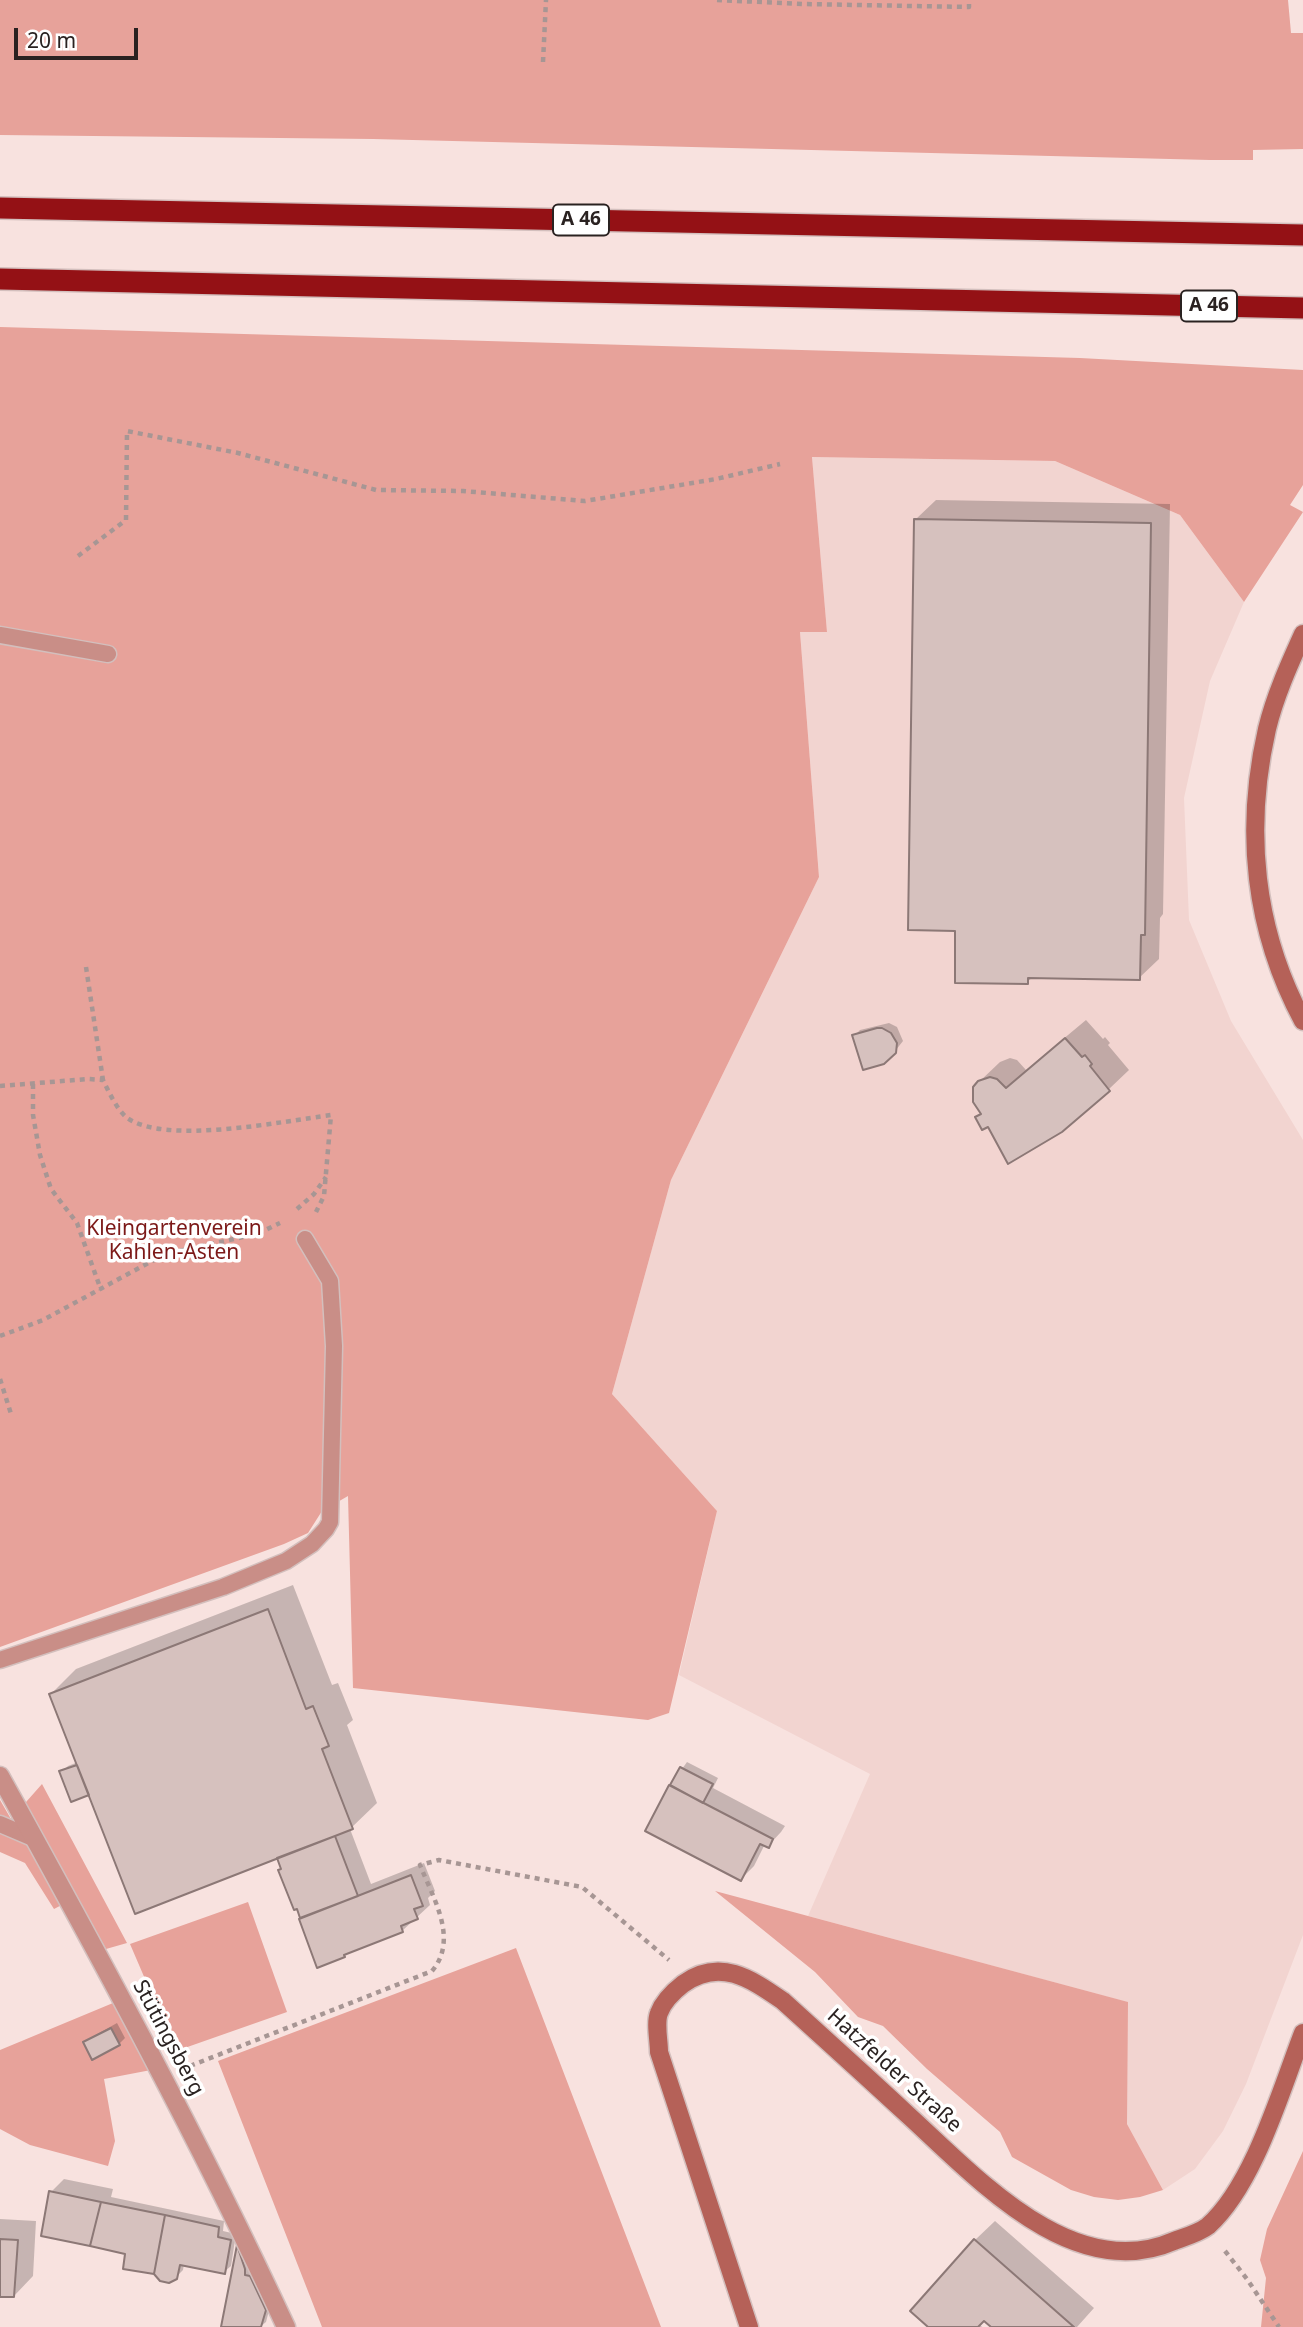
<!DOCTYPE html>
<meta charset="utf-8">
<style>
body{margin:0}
#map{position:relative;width:1303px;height:2327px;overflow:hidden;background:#f8e2df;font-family:"Noto Sans",sans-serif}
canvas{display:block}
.scale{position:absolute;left:14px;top:28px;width:124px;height:32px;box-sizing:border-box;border:4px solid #2a2221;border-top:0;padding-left:9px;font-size:21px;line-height:24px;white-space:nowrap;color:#2a2221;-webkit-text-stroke:5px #fff;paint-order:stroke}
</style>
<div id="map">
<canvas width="1303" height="2327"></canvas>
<div class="scale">20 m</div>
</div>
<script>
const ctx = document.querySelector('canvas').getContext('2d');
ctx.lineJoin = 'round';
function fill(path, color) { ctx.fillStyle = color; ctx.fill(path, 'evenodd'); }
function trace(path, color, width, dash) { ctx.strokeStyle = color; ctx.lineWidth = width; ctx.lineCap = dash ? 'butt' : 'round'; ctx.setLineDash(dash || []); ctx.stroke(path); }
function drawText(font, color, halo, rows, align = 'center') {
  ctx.font = font + ' "Noto Sans",sans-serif'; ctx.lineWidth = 7; ctx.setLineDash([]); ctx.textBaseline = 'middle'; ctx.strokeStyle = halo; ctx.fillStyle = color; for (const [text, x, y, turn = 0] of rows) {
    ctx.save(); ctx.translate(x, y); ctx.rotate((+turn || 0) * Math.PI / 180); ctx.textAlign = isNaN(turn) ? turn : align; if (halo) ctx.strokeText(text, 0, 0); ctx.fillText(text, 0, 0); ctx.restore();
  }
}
const built = new Path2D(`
 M812,457L1055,461L1180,515L1244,602L1210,681L1184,798L1189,920L1231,1021L1303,1140V1935L1246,2084L1223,2131L1195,2169L1163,2190L1127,2124V2002L808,1916L870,1774L679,1675L717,1511L612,1394L671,1180L819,877L800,632H827Z`);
const green = new Path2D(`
 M0,0H1288L1291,33H1303V149L1253,150V160H1210L373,139L0,135Z
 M0,327L1080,358L1303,370V485L1290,505L1303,512L1244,602L1180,515L1055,461L812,457L827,632H800L819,877L671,1180L612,1394L717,1511L669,1713L648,1720L353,1688L348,1496L322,1511L308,1533L284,1544L0,1647Z
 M42,1784L127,1943L106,1949L77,1897L54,1909L25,1863L0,1852V1800L11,1819Z
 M715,1891L1128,2002L1127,2124L1163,2190L1140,2197L1118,2200L1094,2197L1071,2190L1012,2157L1000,2132L927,2069L883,2026L858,2017L815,1972Z
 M248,1902L287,2012L176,2051L130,1944Z
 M516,1948L661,2327H322L218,2061Z
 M113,2003L151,2070L104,2079L115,2141L108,2166L30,2145L0,2129V2050Z
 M1303,2151V2327H1261L1266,2278L1260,2260L1267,2229Z`);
const shadow = new Path2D(`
 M936,500L1170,504L1163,914L1160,918L1159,959L1139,978L1033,977L1027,982L957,930L916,519Z
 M1086,1020L1103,1039L1105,1037L1110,1043L1108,1045L1129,1070L1109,1089L1061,1131L988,1124L977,1117L982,1113L979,1082L1000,1062L1010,1058L1017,1060L1026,1070Z
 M889,1023L897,1027L903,1041L888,1060L864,1068L854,1036L860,1030Z
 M293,1585L332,1685L338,1683L353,1720L347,1725L377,1803L350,1829L371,1884L424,1863L435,1891L428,1898L430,1905L402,1931L349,1951L344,1956L318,1966L278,1856L89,1792L61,1772L68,1766L78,1762L51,1694L76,1669Z
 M687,1762L718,1778L713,1788L785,1826L781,1832L768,1846L765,1844L754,1866L741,1879L670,1786Z
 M117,2023L125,2038L119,2044L86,2043L92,2037Z
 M64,2179L113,2189L111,2197L224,2221L223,2231L236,2234L231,2266L224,2272L184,2264L183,2270L176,2277L155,2272L51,2192Z
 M0,2219L36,2221L33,2276L14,2296L0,2295Z
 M995,2221L1094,2308L1077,2327H994L985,2319L980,2325L982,2327H931L975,2240Z
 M238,2246L271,2303L266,2322L260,2327L223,2326Z`);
const building = new Path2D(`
 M914,519L1151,523L1145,935H1141L1140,980L1028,978V984L955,983V931L908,930Z
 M877,1028H882L891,1033L897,1043L896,1053L884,1064L863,1070L852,1035Z
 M1065,1038L1082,1057L1085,1055L1092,1064L1090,1066L1110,1091L1062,1132L1008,1164L988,1127L982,1130L975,1117L981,1114L973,1102V1087L978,1081L990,1077L997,1079L1006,1088Z
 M268,1609L306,1709L313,1706L329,1746L322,1749L353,1829L135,1914L49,1694Z
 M77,1765L89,1795L71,1802L59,1771Z
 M680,1767L713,1784L703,1803L670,1785Z
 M669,1785L773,1839L769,1848L760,1844L741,1881L645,1831Z
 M335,1836L358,1896L300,1918L297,1909L294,1910L278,1870L281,1869L277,1858Z
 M411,1875L423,1906L414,1909L418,1919L401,1926L403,1932L344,1955L345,1957L317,1968L299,1919Z
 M111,2028L120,2045L92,2060L83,2042Z
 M49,2191L101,2202L90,2246L41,2236Z
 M101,2202L165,2215L154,2274L123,2269L125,2254L90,2246Z
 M165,2215L219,2227L218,2237L231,2240L225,2274L180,2265L177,2279L169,2283L160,2281L154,2274Z
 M0,2239L18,2240L14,2297H0Z
 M974,2239L1074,2327H991L984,2321L978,2327H928L910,2311Z
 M237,2245L245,2269V2275L250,2276L266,2310L261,2327H221Z`);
const path = new Path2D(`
 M717,0L803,4L969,7V0
 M543,62L546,0
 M78,556L126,520L127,431L238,453L376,490L463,491L585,501L716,479L780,464
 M86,967L103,1080
 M33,1084V1115L40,1155L51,1189L77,1223L101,1290
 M0,1086L88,1079L103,1080C109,1092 116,1108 126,1117C163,1146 284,1121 331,1115L324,1196L316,1212
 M297,1209L314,1194L326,1177
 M0,1336L43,1320L165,1254L257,1234L280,1223
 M0,1379L12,1417
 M190,2066L432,1971C459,1939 433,1898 420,1865L439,1860L582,1887L669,1960
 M1225,2251L1247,2279L1279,2327`);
const service = new Path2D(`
 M0,635L108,654
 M0,1660L223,1587L286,1561L312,1544L326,1529L330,1522L334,1346L330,1281L305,1239
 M0,1824L35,1839`);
const minor = new Path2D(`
 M0,1776C100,1957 199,2139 286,2327`);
const secondary = new Path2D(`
 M1303,634C1289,665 1275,696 1267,729C1244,830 1254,930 1303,1021
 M749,2327L659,2052C659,2041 655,2023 659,2013C663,2002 674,1991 683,1984C720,1957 751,1979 783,2001C825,2039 867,2077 908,2115C976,2177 1073,2285 1174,2241C1185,2237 1199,2233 1208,2226C1254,2185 1281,2090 1303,2033`);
const motorway = new Path2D(`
 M0,208L1303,235
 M0,279L1303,308`);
const shields = [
 [581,220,56],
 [1209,306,56]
];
const shieldNames = [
 ["A 46",581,220],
 ["A 46",1209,306]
];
const parkNames = [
 ["Kleingartenverein",174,1229],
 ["Kahlen-Asten",174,1253]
];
const streetNames = [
 ["Stütingsberg",168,2038,62],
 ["Hatzfelder Straße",894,2071,42]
];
fill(built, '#f2d4d0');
fill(green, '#e7a29a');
fill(shadow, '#0003');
fill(building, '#d6c1be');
trace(building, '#8c7876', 2);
trace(service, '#d3bfbd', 19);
trace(minor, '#d3bfbd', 21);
trace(secondary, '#d3bfbd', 21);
trace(motorway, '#d3bfbd', 24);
trace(path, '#a79694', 4.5, [5, 5]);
trace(service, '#c98e87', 16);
trace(minor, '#c98e87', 18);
trace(secondary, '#b56158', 18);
trace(motorway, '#941115', 21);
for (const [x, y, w] of shields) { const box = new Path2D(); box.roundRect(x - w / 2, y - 15.5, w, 31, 5); ctx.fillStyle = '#fff'; ctx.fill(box); trace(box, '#2a2221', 2); }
drawText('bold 19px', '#2a2221', null, shieldNames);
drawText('21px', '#7c1918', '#fff', parkNames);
drawText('21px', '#2a2221', '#fff', streetNames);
</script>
